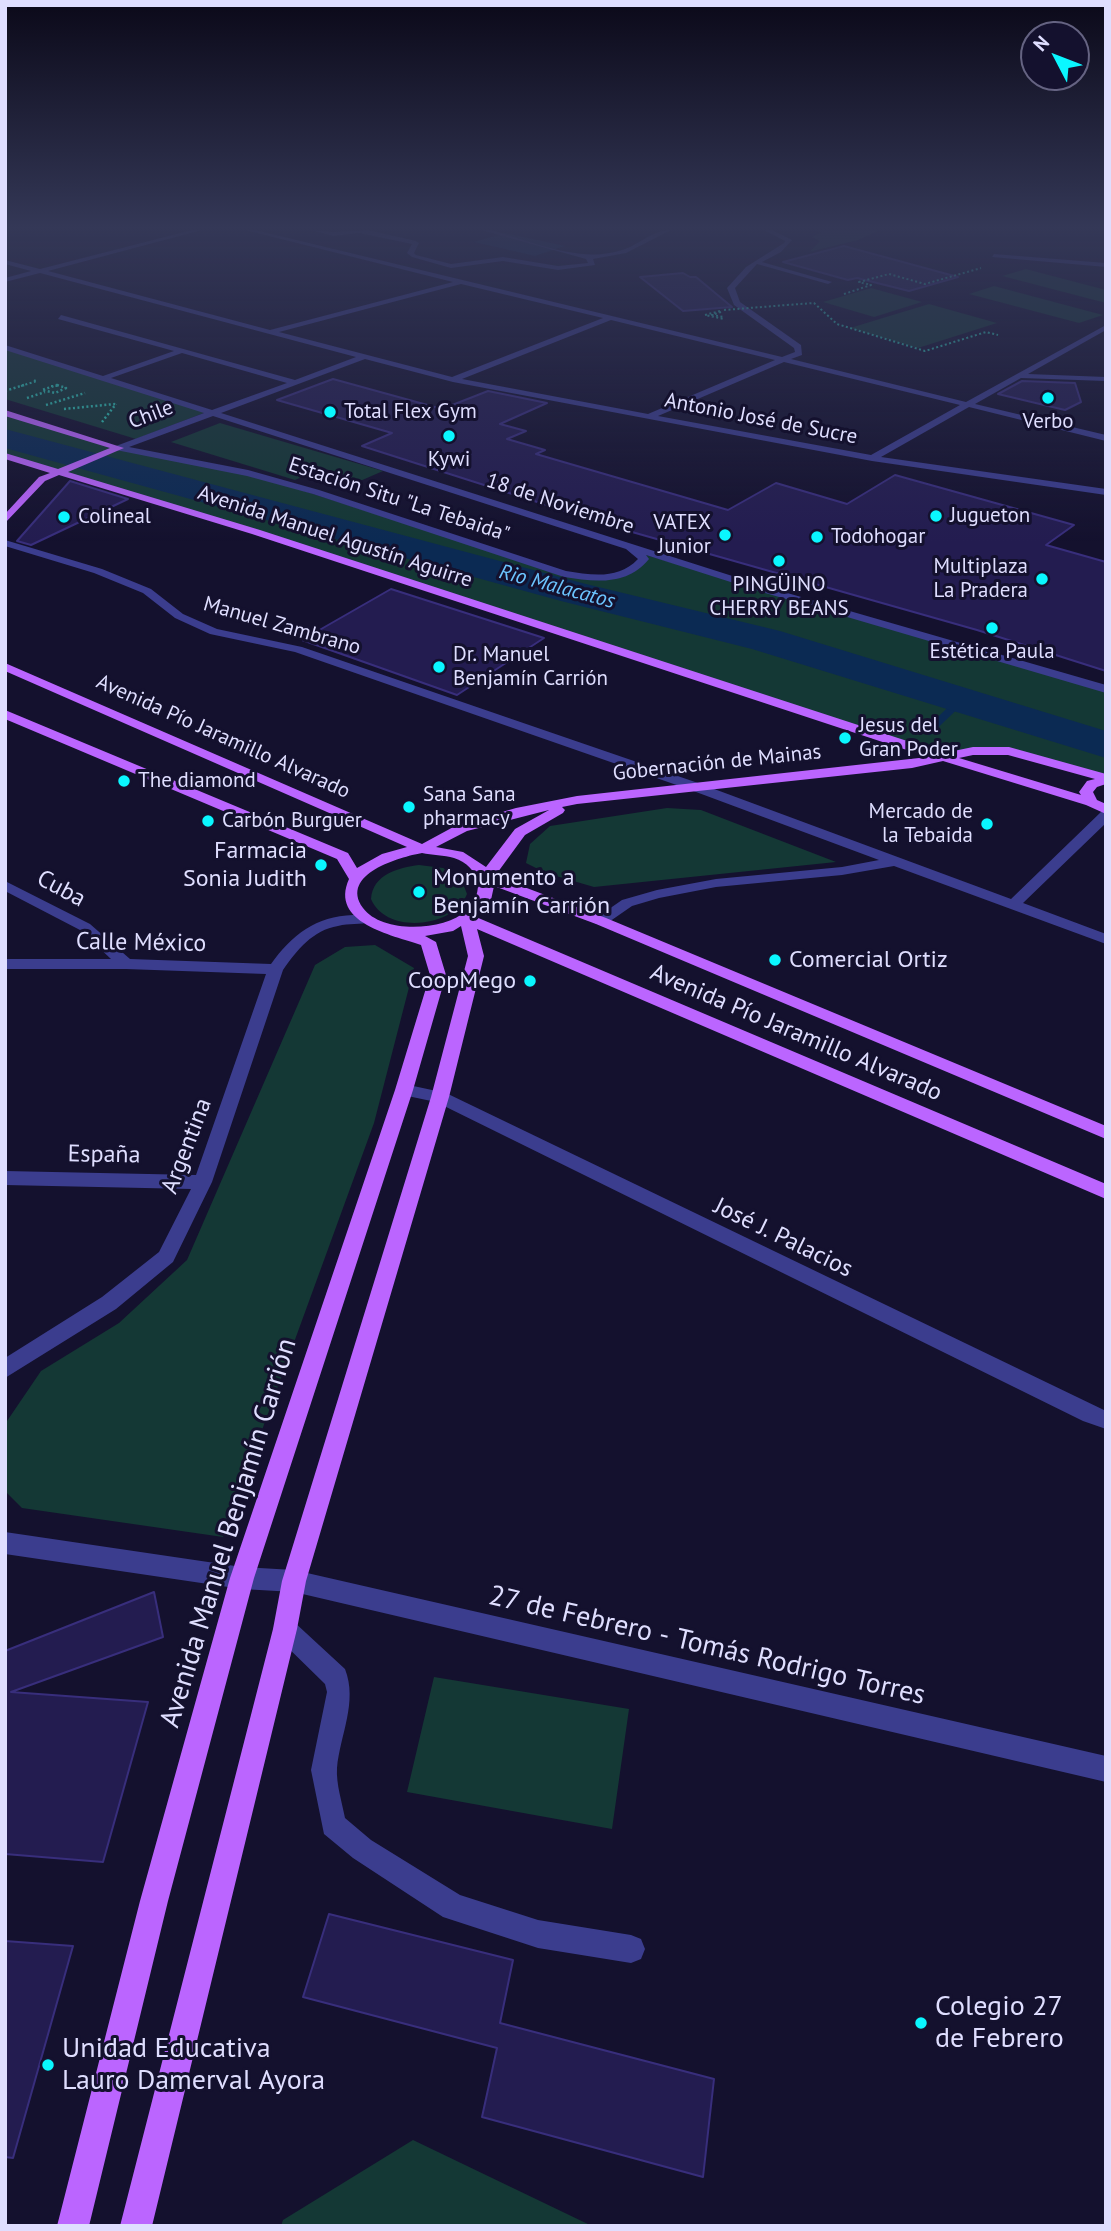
<!DOCTYPE html>
<meta charset="utf-8">
<style>
body{margin:0}
#map{position:relative;width:1111px;height:2231px;overflow:hidden;background:#14112e;font-family:"PT Sans",sans-serif}
canvas{display:block}
.frame{position:absolute;inset:0;border:7px solid #dfdeff;pointer-events:none}
.north{position:absolute;left:1020px;top:21px;width:70px;height:70px;box-sizing:border-box;background:#14112e;border:2px solid #656382;border-radius:50%;rotate:312deg;font-size:19px;font-weight:700;line-height:28px;text-align:center;color:#dfdeff}
.north::after{content:'';display:block;margin:auto;width:24px;height:32px;background:#0af7ff;clip-path:polygon(50% 0,100% 100%,50% 72%,0 100%)}
</style>
<div id="map">
<canvas width="1111" height="2231"></canvas>
<div class="frame"></div>
<div class="north">N</div>
</div>
<script>
const ctx = document.querySelector('canvas').getContext('2d');
ctx.lineJoin = 'round';
function fill(path, color) { ctx.fillStyle = color; ctx.fill(path, 'evenodd'); }
function trace(path, color, width, dash) { ctx.strokeStyle = color; ctx.lineWidth = width; ctx.lineCap = dash ? 'butt' : 'round'; ctx.setLineDash(dash || []); ctx.stroke(path); }
function drawText(font, color, halo, rows, align = 'center') {
  ctx.font = font + ' "PT Sans",sans-serif'; ctx.lineWidth = 6; ctx.setLineDash([]); ctx.textBaseline = 'middle'; ctx.strokeStyle = halo; ctx.fillStyle = color; for (const [text, x, y, turn = 0] of rows) {
    ctx.save(); ctx.translate(x, y); ctx.rotate((+turn || 0) * Math.PI / 180); ctx.textAlign = isNaN(turn) ? turn : align; if (halo) ctx.strokeText(text, 0, 0); ctx.fillText(text, 0, 0); ctx.restore();
  }
}
const green = new Path2D(`
 M813,230H880L858,240L809,252L820,241L812,237L822,232Z
 M1026,269L1106,290V303L1002,276Z
 M994,286L1103,315L1079,323L969,294Z
 M871,288L922,302L874,317L823,302Z
 M929,304L997,323L918,348L850,328Z
 M5,349L209,411L136,439L5,399Z
 M5,413L119,448L248,473L541,567L607,579L643,559L639,553L1106,689V778L1009,751L945,758L256,532L5,456Z
 M220,423L383,471L360,481L323,468L295,480L171,442Z
 M667,808L701,810L836,862L594,887L546,873L526,863L530,844L550,826Z
 M419,865L443,868L461,878L467,894C454,928 386,935 371,899C373,874 398,868 419,865Z
 M375,945L414,968L374,1123L223,1537L22,1508L5,1491V1424L41,1371L119,1323L187,1260L315,965L345,947Z
 M434,1677L629,1709L612,1829L407,1792Z
 M413,2140L592,2226H281L283,2220Z`);
const water = new Path2D(`
 M505,233L565,246L535,256L474,242Z`);
const stream = new Path2D(`
 M929,731L960,701`);
const river = new Path2D(`
 M5,429L586,584L780,631L1106,731V758L752,649L561,601L5,448Z`);
const building = new Path2D(`
 M844,246L958,277L909,291L857,278L848,280L783,262Z
 M683,273L690,277H696L732,307L683,311L640,277Z
 M333,379L442,409L488,391L547,403L500,424L526,431L507,439L545,450L536,454L728,510L776,483L847,504L895,475L1074,525L1046,545L1106,562V671L977,630L625,530L362,446L392,433L277,400Z
 M1022,381L1075,383L1081,402L1065,410L998,394Z
 M70,481L128,499L31,545L17,541Z
 M391,589L544,638L457,695L302,640Z
 M154,1592L163,1637L11,1692L148,1702L103,1862L5,1854V1651Z
 M329,1914L513,1960L500,2023L714,2079L703,2177L482,2117L497,2048L303,1997Z
 M5,1941L73,1946L13,2158L5,2157Z`);
const pathFar1 = new Path2D(`
 M844,294L871,285L859,282L889,274L925,284L981,268
 M787,305L814,303L837,324L925,351L986,332L998,335
 M720,311L705,315L724,319
 M721,312L712,315L724,317
 M21,386L37,381L32,380
 M51,386H60`);
const path = new Path2D(`
 M57,385L66,388L55,393L42,390Z
 M5,391L27,384
 M27,398L45,392
 M46,405L85,393
 M64,409L115,404
 M102,422L116,404`);
const minor = new Path2D(`
 M192,230H202L48,271L270,330L453,282L245,230H255L782,357L795,352L794,348L734,305L727,288L746,267L784,243L785,241L764,230H772L792,240L781,252L762,262L832,282L828,284L757,264L735,288L740,302L801,345L802,355L791,359L966,402L1106,325V330L1028,374L1106,377V381L1021,378L975,404L1106,435V441L969,407L881,457L1106,489V495L872,461L453,382L365,359L221,413L770,588L1106,685V693L762,592L646,555L649,559C627,586 595,582 564,577L313,494L247,476L116,450V446L204,413L5,350V345L103,376L174,351L58,319L61,315L295,380L356,357L40,273L5,282V278L31,271L5,264V260L40,269ZM461,284L603,318L452,377L279,332ZM611,320L775,360L648,414L462,379ZM182,353L287,383L212,410L111,378ZM784,362L960,405L871,455L658,416ZM213,416L626,549L638,559C618,580 592,575 566,571L319,490L248,470L129,447Z
 M311,230L333,232L368,230L416,241L419,243L414,253L416,255L451,264L503,257L558,266L588,263L586,259L481,230H491C531,241 580,264 622,250C639,245 654,229 671,230L626,253L593,259L595,265L558,270L503,261L451,268L412,257L407,253L412,244L359,233L333,236Z
 M994,254L1106,263V267L992,257Z
 M5,540L102,569L151,589L183,614L217,629L302,647L698,783L1011,899L1101,812L1106,811V823L1023,903L1106,934V944L894,866L842,875L716,887L659,898L632,906L606,924H596L593,921L596,918L622,900L657,890L716,879L842,867L879,860L688,789L295,652L210,634L175,618L143,593L94,573L5,546Z
 M5,881L90,924L130,959L271,964C292,935 316,916 353,915C361,914 368,913 374,919L371,922C360,925 349,923 338,926C313,930 297,950 283,970L212,1182L173,1262L116,1309L5,1378V1358L102,1297L159,1252L191,1189L5,1185V1171L196,1175L266,974L126,969H5V959H111L80,930L5,891Z
 M404,1084L446,1093L1106,1411V1429L1083,1421L436,1102L398,1094L395,1090Z
 M5,1532L242,1567L294,1570L1106,1756V1782L294,1592L242,1589L5,1554Z
 M285,1617L293,1621L345,1669C358,1702 340,1735 337,1768C336,1784 342,1802 345,1818L371,1840L460,1895L538,1920L631,1935L641,1939L645,1949L641,1959L631,1963L538,1948L443,1917L353,1858L324,1834L311,1770L327,1692L325,1684L277,1637L273,1629L277,1621Z`);
const major = new Path2D(`
 M5,410L124,448L68,472L260,530L944,753L973,747H1009L1106,774V784L1097,787L1093,792L1097,800L1106,804V814L1086,805L943,761L912,768L577,804L562,807L565,810L563,813L525,835L495,876L606,918L1106,1126V1139L596,924L494,886L491,900L476,917L1106,1184V1199L477,929L484,956L449,1097L306,1581L297,1629L152,2226H120L273,1629L282,1581L431,1097L468,956L461,926L453,931L425,936L436,942L446,975L413,1090L254,1578L168,1901L89,2226H57L140,1901L230,1578L395,1090L430,975L421,945C392,935 329,923 349,879L337,859L5,719V710L348,853L357,868L382,854L407,847L5,671V663L422,844L457,825L516,808L577,796L928,757L252,534L59,475L45,481L5,523V514L39,477L50,473L5,459V453L58,469L110,448L5,416ZM973,755H1008L1095,779L1087,781L1079,792L1081,795L959,758ZM549,810L515,829L486,867L463,852L436,847L467,831ZM422,853C432,855 444,855 454,858C480,867 486,892 466,911C444,931 382,934 363,908C339,874 400,857 422,853Z`);
const pathBridge = new Path2D(`
 M724,310L787,305`);
const markers = [
 [1048,398,7,"#0af7ff"],
 [330,412,7,"#0af7ff"],
 [449,436,7,"#0af7ff"],
 [936,516,7,"#0af7ff"],
 [64,517,7,"#0af7ff"],
 [725,535,7,"#0af7ff"],
 [817,537,7,"#0af7ff"],
 [779,561,7,"#0af7ff"],
 [1042,579,7,"#0af7ff"],
 [992,628,7,"#0af7ff"],
 [439,667,7,"#0af7ff"],
 [845,738,7,"#0af7ff"],
 [124,781,7,"#0af7ff"],
 [409,807,7,"#0af7ff"],
 [208,821,7,"#0af7ff"],
 [987,824,7,"#0af7ff"],
 [321,865,7,"#0af7ff"],
 [419,892,7,"#0af7ff"],
 [775,960,7,"#0af7ff"],
 [530,981,7,"#0af7ff"],
 [921,2023,7,"#0af7ff"],
 [48,2065,7,"#0af7ff"]
];
const farPoinames = [
 ["Total Flex Gym",344,412],
 ["Verbo",1048,422,"center"],
 ["Kywi",449,460,"center"],
 ["Jugueton",950,516],
 ["Colineal",78,517],
 ["VATEX",711,523,"right"],
 ["Junior",711,547,"right"],
 ["Todohogar",831,537],
 ["Multiplaza",1028,567,"right"],
 ["La Pradera",1028,591,"right"],
 ["PINGÜINO",779,585,"center"],
 ["CHERRY BEANS",779,609,"center"],
 ["Estética Paula",992,652,"center"],
 ["Dr. Manuel",453,655],
 ["Benjamín Carrión",453,679],
 ["Jesus del",859,726],
 ["Gran Poder",859,750],
 ["The diamond",138,781],
 ["Sana Sana",423,795],
 ["pharmacy",423,819],
 ["Mercado de",973,812,"right"],
 ["la Tebaida",973,836,"right"],
 ["Carbón Burguer",222,821]
];
const farStreetnames = [
 ["Chile",151,415,-21],
 ["Antonio José de Sucre",761,419,11],
 ["Estación Situ \"La Tebaida\"",399,500,18],
 ["18 de Noviembre",560,504,18],
 ["Avenida Manuel Agustín Aguirre",335,537,18],
 ["Manuel Zambrano",282,626,16],
 ["Avenida Pío Jaramillo Alvarado",223,737,24],
 ["Gobernación de Mainas",717,763,-6]
];
const farWaternames = [
 ["Rio Malacatos",557,587,15]
];
const poiNames = [
 ["Farmacia",307,851],
 ["Sonia Judith",307,879],
 ["Monumento a",433,878,"left"],
 ["Benjamín Carrión",433,906,"left"],
 ["Comercial Ortiz",789,960,"left"],
 ["CoopMego",516,981]
];
const streetNames = [
 ["Cuba",61,889,28],
 ["Calle México",141,943,1],
 ["Avenida Pío Jaramillo Alvarado",796,1033,23],
 ["Argentina",187,1146,-69],
 ["España",104,1155,1],
 ["José J. Palacios",783,1238,26]
];
const nearStreetnames = [
 ["Avenida Manuel Benjamín Carrión",229,1533,-73],
 ["27 de Febrero - Tomás Rodrigo Torres",707,1646,13]
];
const nearPoinames = [
 ["Colegio 27",935,2007],
 ["de Febrero",935,2039],
 ["Unidad Educativa",62,2049],
 ["Lauro Damerval Ayora",62,2081]
];
fill(green, '#143835');
fill(water, '#0b2a53');
trace(stream, '#0b2a53', 8);
fill(river, '#0b2a53');
fill(building, '#231c50');
trace(building, '#382e7c', 2);
trace(pathFar1, '#2dc4b1', 2, [2, 2.5]);
trace(path, '#2dc4b1', 2.5, [2, 2.5]);
fill(minor, '#3b3d8e');
fill(major, '#bb65ff');
trace(pathBridge, '#2dc4b1', 2, [2, 2.5]);
const sky = ctx.createLinearGradient(0, 0, 0, 542);
sky.addColorStop(0, '#0b0919');
sky.addColorStop(0.42, '#343857');
sky.addColorStop(1, '#34385700');
ctx.fillStyle = sky;
ctx.fillRect(0, 0, 1111, 542);
for (const [x, y, r, color] of markers) { const dot = new Path2D(); dot.arc(x, y, r, 0, 2 * Math.PI); ctx.fillStyle = color; ctx.fill(dot); trace(dot, '#14112e', 2.5); }
drawText('21px', '#dfdeff', '#14112e', farPoinames, 'left');
drawText('21px', '#dfdeff', '#14112e', farStreetnames);
drawText('italic 21px', '#6cc5ff', '#14112e', farWaternames);
drawText('24px', '#dfdeff', '#14112e', poiNames, 'right');
drawText('24px', '#dfdeff', '#14112e', streetNames);
drawText('28px', '#dfdeff', '#14112e', nearStreetnames);
drawText('28px', '#dfdeff', '#14112e', nearPoinames, 'left');
</script>
